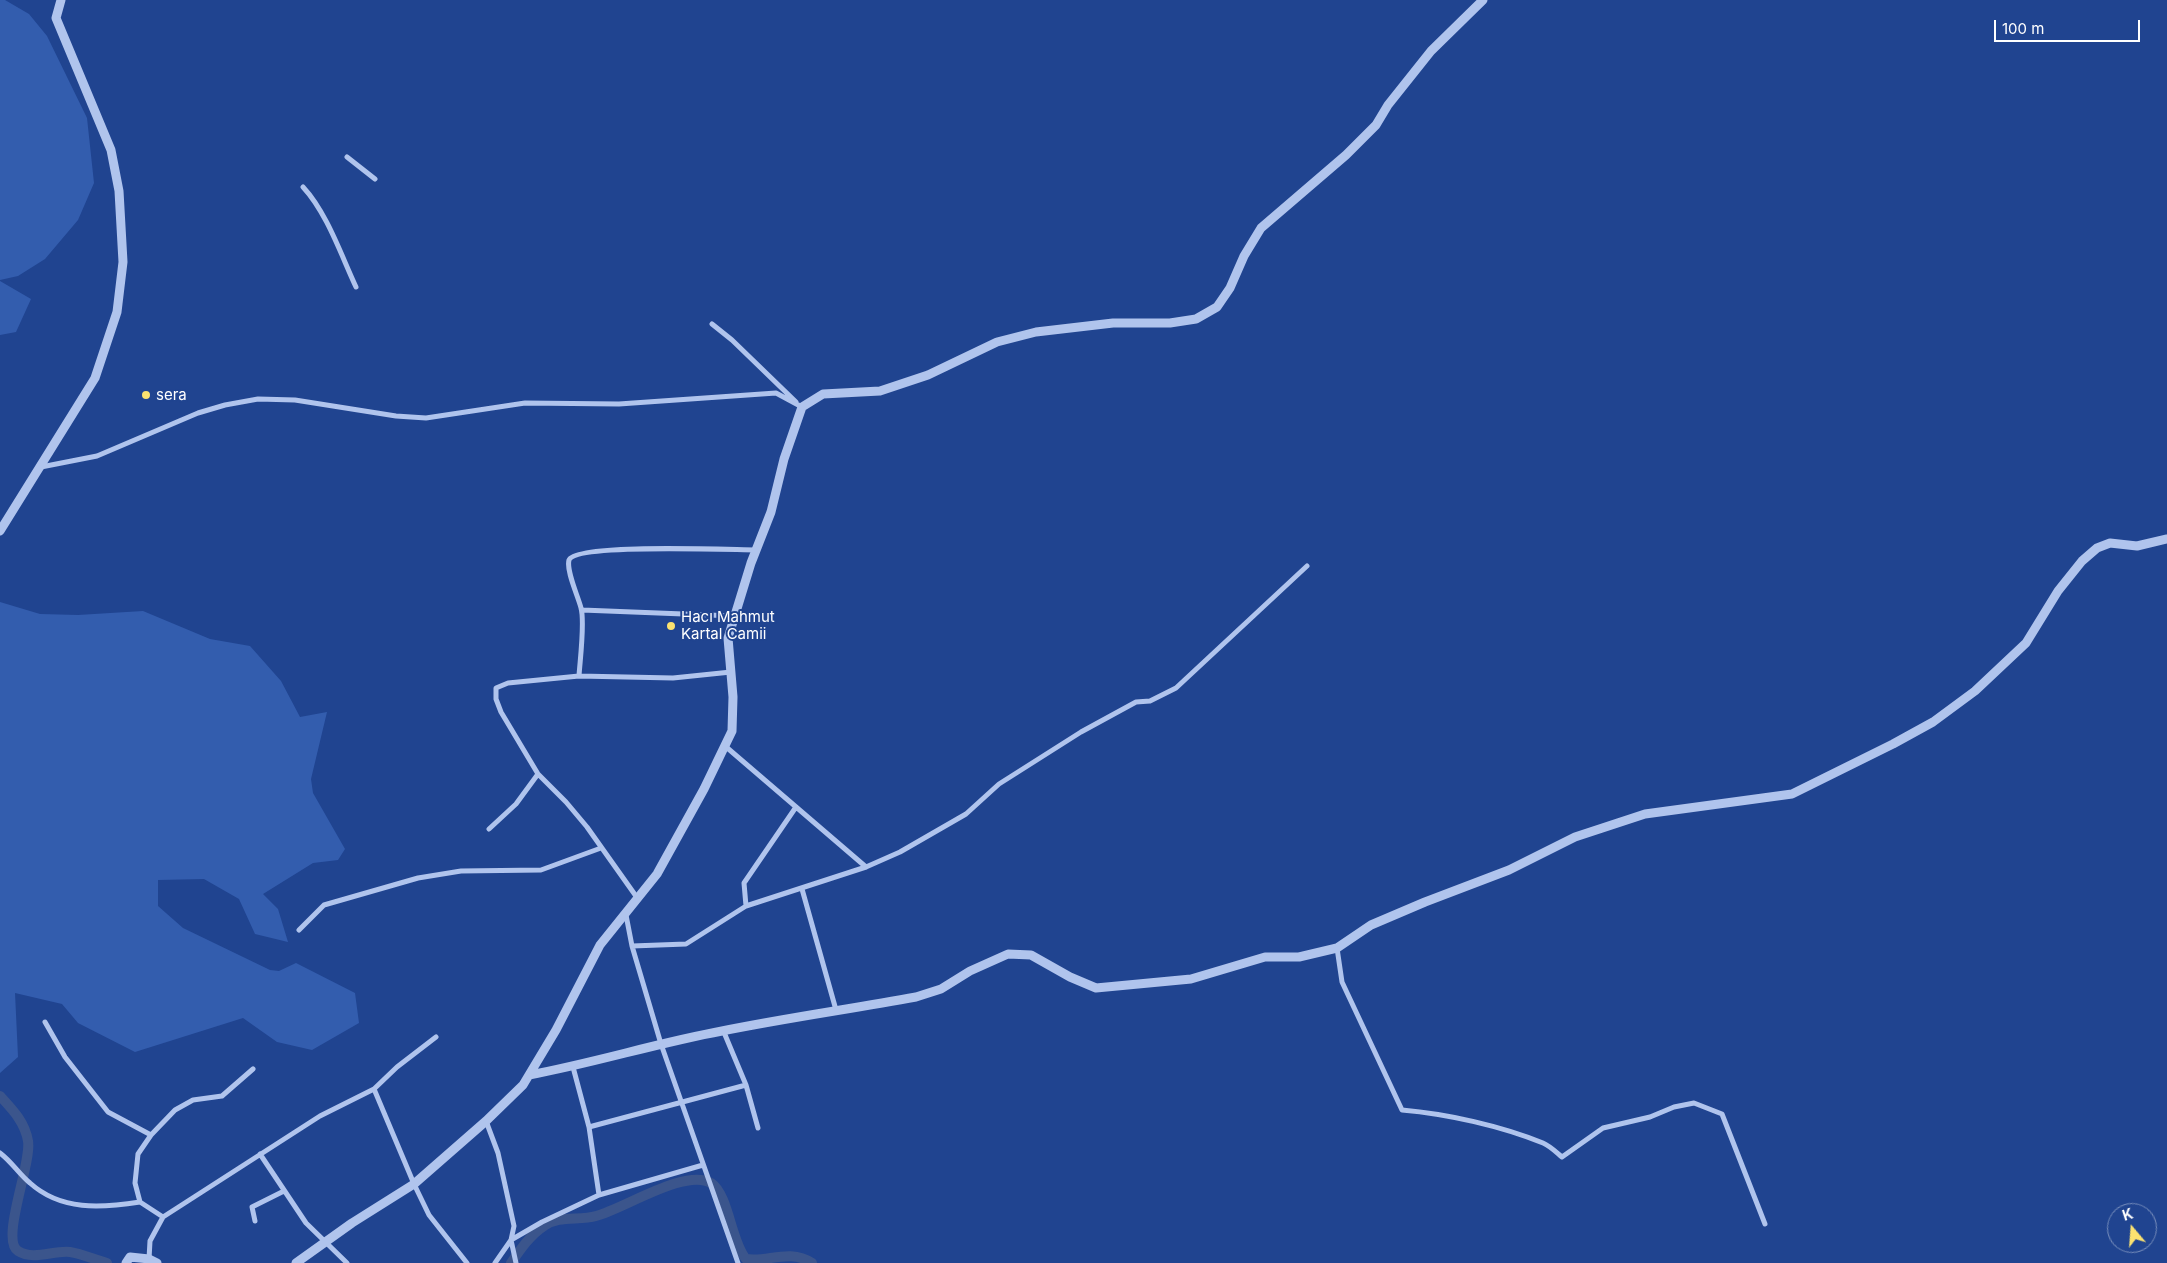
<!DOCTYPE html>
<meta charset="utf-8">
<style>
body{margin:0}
#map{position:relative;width:2167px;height:1263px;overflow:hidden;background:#204490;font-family:Inter,sans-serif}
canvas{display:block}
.north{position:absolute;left:2107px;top:1203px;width:50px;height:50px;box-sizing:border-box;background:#204490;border:1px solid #798fbc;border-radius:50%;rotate:342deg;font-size:14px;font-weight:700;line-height:20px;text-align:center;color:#fff}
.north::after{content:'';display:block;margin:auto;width:18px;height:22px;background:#fbe270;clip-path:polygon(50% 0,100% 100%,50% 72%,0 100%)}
.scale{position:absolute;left:1994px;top:20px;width:146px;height:22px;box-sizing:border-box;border:2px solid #fff;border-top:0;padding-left:6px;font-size:15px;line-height:18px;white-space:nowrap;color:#fff;-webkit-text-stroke:4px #204490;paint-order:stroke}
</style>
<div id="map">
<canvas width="2167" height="1263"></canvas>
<div class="north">K</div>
<div class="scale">100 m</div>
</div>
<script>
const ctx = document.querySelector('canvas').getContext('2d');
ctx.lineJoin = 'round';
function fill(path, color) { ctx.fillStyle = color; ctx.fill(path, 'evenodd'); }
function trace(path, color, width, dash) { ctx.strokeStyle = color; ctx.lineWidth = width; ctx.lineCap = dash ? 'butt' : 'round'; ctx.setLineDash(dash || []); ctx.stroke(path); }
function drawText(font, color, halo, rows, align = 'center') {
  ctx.font = font + ' Inter,sans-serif'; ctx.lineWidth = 4; ctx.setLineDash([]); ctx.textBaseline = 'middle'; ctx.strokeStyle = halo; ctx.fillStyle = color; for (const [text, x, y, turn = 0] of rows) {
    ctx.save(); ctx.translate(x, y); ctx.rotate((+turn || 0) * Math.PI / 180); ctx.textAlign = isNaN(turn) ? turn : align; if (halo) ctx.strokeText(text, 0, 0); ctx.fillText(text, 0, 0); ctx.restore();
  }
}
const green = new Path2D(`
 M0,0H5L29,14L47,36L87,118L94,183L78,220L45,259L18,276L0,280Z
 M0,281L31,299L16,332L0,335Z
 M0,602L40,614L78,615L143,611L210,639L250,646L281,681L300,717L327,712L311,779L313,793L345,849L338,860L313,863L263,894L278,909L288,942L255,934L239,899L204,879L158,880V906L183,928L270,970L279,971L296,963L355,993L359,1023L312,1050L277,1042L243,1018L135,1052L78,1023L62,1004L15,993L18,1057L0,1073Z`);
const canal = new Path2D(`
 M0,1096C12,1109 25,1122 28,1141C32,1163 0,1240 18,1251C34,1261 53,1250 70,1252C83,1254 95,1260 107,1263
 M511,1263C520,1250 530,1235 544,1226C559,1215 579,1221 596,1216C624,1209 685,1168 711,1183C729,1195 731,1242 746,1259C767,1263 789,1248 812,1263`);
const minor = new Path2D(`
 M347,157L375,179
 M303,187C327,213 341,255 356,287
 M712,324L732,340L796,402
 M41,467L97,456L198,413L225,405L258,399L295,400L396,416L426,418L525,403L619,404L776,393L802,407
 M582,610L734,616
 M579,676C580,660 585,622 581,608C578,596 566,571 569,560C575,543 733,550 756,550
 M725,746L866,867
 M489,829L516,804L538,774
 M802,889L836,1010
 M638,899L587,827L566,802L538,774L501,712L496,699V688L508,683L579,676L673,678L731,672
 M746,906L744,883L796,807
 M626,915L632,946L661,1044L738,1263
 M299,930L324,905L418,878L461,871L541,870L601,848
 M632,946L686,944L746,906L866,867L900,852L966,814L999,784L1081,732L1136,702L1150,701L1176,688L1307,566
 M1337,948L1342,982L1402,1110C1448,1114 1501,1126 1543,1143C1550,1146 1556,1152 1562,1157L1603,1128L1650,1117L1674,1107L1694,1103L1722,1114L1765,1224
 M45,1022L65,1057L108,1112L151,1135
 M723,1030L746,1085L758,1128
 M374,1089L397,1067L436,1037
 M486,1121L498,1153L514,1226L511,1240L516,1263
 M589,1127L746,1085
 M0,1153C12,1162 19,1174 30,1183C61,1211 101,1208 140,1202L163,1217
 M260,1154L306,1223L347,1263
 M599,1195L703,1165
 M140,1202L135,1183L138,1154L151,1135L175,1110L193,1100L222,1096L253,1069
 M255,1221L252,1207L284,1191
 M149,1259L150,1241L163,1217L320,1116L374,1089L414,1184L429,1215L467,1263
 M495,1263L511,1240L542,1222L599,1195L589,1127L573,1067`);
const tertiary = new Path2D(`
 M0,531L95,378L117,312L123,262L119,191L111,150L56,18L61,0
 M529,1075C594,1063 657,1043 722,1031C786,1018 851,1009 916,997L941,989L970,971L1008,954L1031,955L1070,977L1096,988L1191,979L1265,957H1299L1337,948L1371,925L1425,902L1509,870L1575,837L1645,814L1792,794L1893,744L1933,722L1975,691L2026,643L2058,591L2082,561L2097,548L2110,543L2137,546L2167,539
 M126,1263L130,1257L149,1259L157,1263
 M296,1263L352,1223L414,1184L486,1121L523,1085L556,1030L600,945L657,874L704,789L732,731L733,697L728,638L751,563L771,512L784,459L802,407L823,394L880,391L928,375L997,342L1036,332L1113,323H1170L1196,319L1217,307L1230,288L1244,256L1261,228L1346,155L1376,125L1388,105L1431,51L1483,0`);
const markers = [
 [146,395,5,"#fbe270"],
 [671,626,5,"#fbe270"]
];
const poiNames = [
 ["sera",156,395],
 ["Hacı Mahmut",681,617],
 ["Kartal Camii",681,634]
];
fill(green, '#335dae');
trace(canal, '#3b558c', 10);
trace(minor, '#b0c4ed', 5);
trace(tertiary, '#b0c4ed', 9);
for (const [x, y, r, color] of markers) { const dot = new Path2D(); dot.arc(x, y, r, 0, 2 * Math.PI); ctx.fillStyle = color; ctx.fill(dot); trace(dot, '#204490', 2); }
drawText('15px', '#fff', '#204490', poiNames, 'left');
</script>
